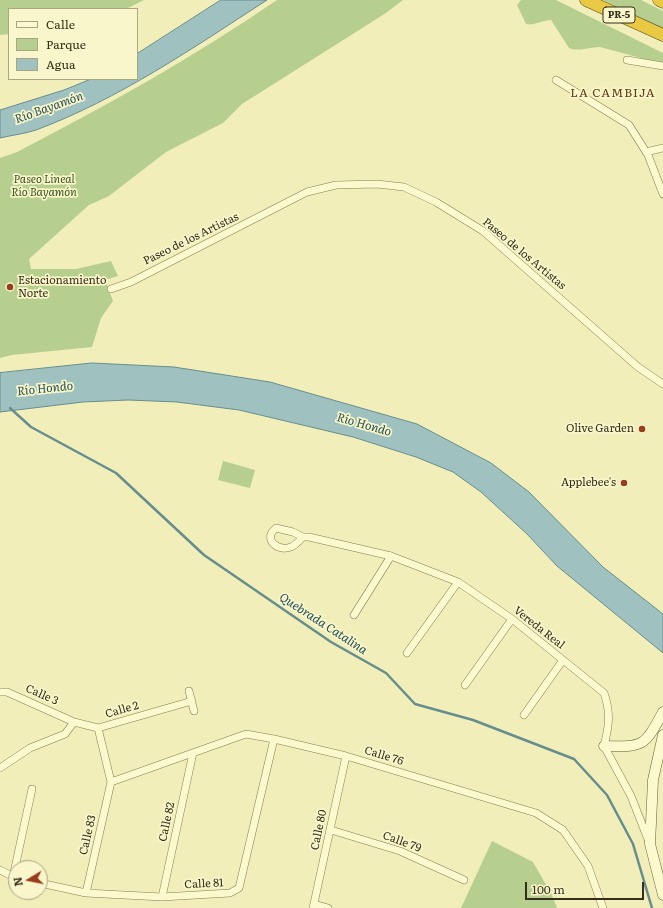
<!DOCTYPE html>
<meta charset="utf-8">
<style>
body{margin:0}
#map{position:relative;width:663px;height:908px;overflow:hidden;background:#f1eeba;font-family:Literata,serif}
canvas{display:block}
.legend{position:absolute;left:8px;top:8px;width:130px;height:72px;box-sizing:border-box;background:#f8f6ca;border:1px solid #aaa684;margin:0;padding:5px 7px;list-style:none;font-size:12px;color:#362e1a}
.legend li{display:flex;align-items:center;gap:8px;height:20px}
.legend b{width:20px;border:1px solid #aaa684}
.north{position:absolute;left:8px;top:860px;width:40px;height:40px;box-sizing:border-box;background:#f8f6ca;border:1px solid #aaa684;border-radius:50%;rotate:260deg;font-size:11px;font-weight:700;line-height:16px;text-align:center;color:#362e1a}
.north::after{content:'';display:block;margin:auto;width:14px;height:18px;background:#9b3c1f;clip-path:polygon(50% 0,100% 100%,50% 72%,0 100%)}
.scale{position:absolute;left:525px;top:882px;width:119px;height:18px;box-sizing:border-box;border:2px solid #362e1a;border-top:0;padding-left:5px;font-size:12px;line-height:14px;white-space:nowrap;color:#362e1a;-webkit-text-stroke:3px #f8f6ca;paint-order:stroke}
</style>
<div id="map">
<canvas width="663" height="908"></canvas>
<ul class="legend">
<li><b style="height:5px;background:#fbf9cd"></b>Calle</li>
<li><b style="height:11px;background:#b7cf8e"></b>Parque</li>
<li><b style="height:11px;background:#9fc1bf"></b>Agua</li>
</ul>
<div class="north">N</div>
<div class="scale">100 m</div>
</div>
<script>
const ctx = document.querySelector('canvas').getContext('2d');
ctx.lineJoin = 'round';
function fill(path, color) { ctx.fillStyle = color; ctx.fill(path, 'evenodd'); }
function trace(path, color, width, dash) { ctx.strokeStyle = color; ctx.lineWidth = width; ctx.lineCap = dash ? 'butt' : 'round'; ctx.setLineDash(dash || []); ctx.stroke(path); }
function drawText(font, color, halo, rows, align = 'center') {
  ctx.font = font + ' Literata,serif'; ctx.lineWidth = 3.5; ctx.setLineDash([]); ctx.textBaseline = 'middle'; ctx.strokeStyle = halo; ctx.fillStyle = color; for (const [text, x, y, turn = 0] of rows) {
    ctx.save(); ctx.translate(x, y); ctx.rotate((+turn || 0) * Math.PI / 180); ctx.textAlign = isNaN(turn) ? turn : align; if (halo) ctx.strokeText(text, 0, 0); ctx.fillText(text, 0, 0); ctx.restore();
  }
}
const green = new Path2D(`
 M0,0H144L126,9H9V34L0,35Z
 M277,0H403L386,13L242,104L223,123L166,152L109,196L89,205L29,259L31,269H76L111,261L118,276L105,280L113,301L101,318L92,347L12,355L0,358V158L17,152C106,106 194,57 277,0Z
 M521,0H556L663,53V64L600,47C591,47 577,52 569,48L551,20C543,20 533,26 526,24L517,5Z
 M603,0H641L663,11V30Z
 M223,461L255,470L250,488L218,480Z
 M492,841L533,862L552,895L557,908H461Z`);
const water = new Path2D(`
 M221,0H267C193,48 119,99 36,130C24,134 12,135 0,138V110L64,90L91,79H137V54Z
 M92,363L174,367L270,382L417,424L491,463L529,492L603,567L663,614V653L557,566L527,534L481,492L453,472L416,457L353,437L239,410L177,402L128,400L83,402L0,412V373Z`);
const stream = new Path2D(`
 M10,408L31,427L116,473L204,555L331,642L386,673L415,704L473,720L574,759L607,795L633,844L652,908`);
const street = new Path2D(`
 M627,60L663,66
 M556,80L629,125L648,155L663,194
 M646,152L663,148
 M111,289L131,282L307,192L336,185L377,184L404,187L436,202L483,231L638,367L663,384
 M276,528L293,532L303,537C300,540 296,545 291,547C280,551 266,543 272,532Z
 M303,537H309L391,556L458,582L512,619L604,693C611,713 609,726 604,746L631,796L649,842
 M354,615L391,556
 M407,653L458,582
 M465,685L512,619
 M189,691L194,711
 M0,692H7L74,722L98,728L192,701
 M524,715L563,660
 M0,768L30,748L65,734L74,722
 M111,782L246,734L274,739L346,756L536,813L563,830L588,866L603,908
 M331,830L400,851L464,880
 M0,870L16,878
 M13,877L32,789
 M40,883L86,893L162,897L230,893L239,888L274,739
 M86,893L111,782L98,728
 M162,897L193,753
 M314,904L328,908
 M313,908L346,756`);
const secondary = new Path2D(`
 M663,735L653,780L650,844L663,895
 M604,746C644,747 644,747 663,712`);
const highway = new Path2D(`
 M586,0L663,35
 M659,0L663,2`);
const markers = [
 [10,287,4,"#9b3c1f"],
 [642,429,4,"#9b3c1f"],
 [624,483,4,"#9b3c1f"]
];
const shields = [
 [619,15,32]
];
const shieldNames = [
 ["PR-5",619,15]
];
const parkNames = [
 ["Paseo Lineal",44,180],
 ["Río Bayamón",44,193]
];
const streetNames = [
 ["Paseo de los Artistas",191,239,-26],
 ["Paseo de los Artistas",524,254,40],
 ["Vereda Real",539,628,38],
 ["Calle 3",42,695,24],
 ["Calle 2",122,710,-16],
 ["Calle 76",384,756,17],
 ["Calle 82",167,822,-78],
 ["Calle 80",319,830,-78],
 ["Calle 83",88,835,-77],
 ["Calle 79",402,842,20],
 ["Calle 81",204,884,-3]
];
const poiNames = [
 ["Estacionamiento",18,281,"left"],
 ["Norte",18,294,"left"],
 ["Olive Garden",634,429],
 ["Applebee's",616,483]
];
const neighbourhoodNames = [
 ["LA CAMBIJA",613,93]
];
const waterNames = [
 ["Río Bayamón",49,108,-20],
 ["Río Hondo",45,389,-6],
 ["Río Hondo",364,425,16],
 ["Quebrada Catalina",323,624,33]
];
fill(green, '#b7cf8e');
fill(water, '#9fc1bf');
trace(water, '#668e8e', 1);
trace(stream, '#668e8e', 2.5);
trace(street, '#887c53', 8);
trace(secondary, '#6a5d37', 11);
trace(highway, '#554828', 13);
trace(street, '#fbf9cd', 7);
trace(secondary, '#fbf9cd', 10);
trace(highway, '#e9c842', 12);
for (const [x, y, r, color] of markers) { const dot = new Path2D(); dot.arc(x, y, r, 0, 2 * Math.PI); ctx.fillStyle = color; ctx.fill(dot); trace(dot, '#f8f6ca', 1.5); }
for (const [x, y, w] of shields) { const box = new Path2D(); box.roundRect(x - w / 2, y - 8, w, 16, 3); ctx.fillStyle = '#f8f6ca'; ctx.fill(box); trace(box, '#362e1a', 1); }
drawText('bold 10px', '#362e1a', null, shieldNames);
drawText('italic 11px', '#3a541f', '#f8f6ca', parkNames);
drawText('11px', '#362e1a', '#f8f6ca', streetNames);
drawText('11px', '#362e1a', '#f8f6ca', poiNames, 'right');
ctx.letterSpacing = '1px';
drawText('12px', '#663a16', '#f8f6ca', neighbourhoodNames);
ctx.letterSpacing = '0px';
drawText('italic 12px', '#274f57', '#f8f6ca', waterNames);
</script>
